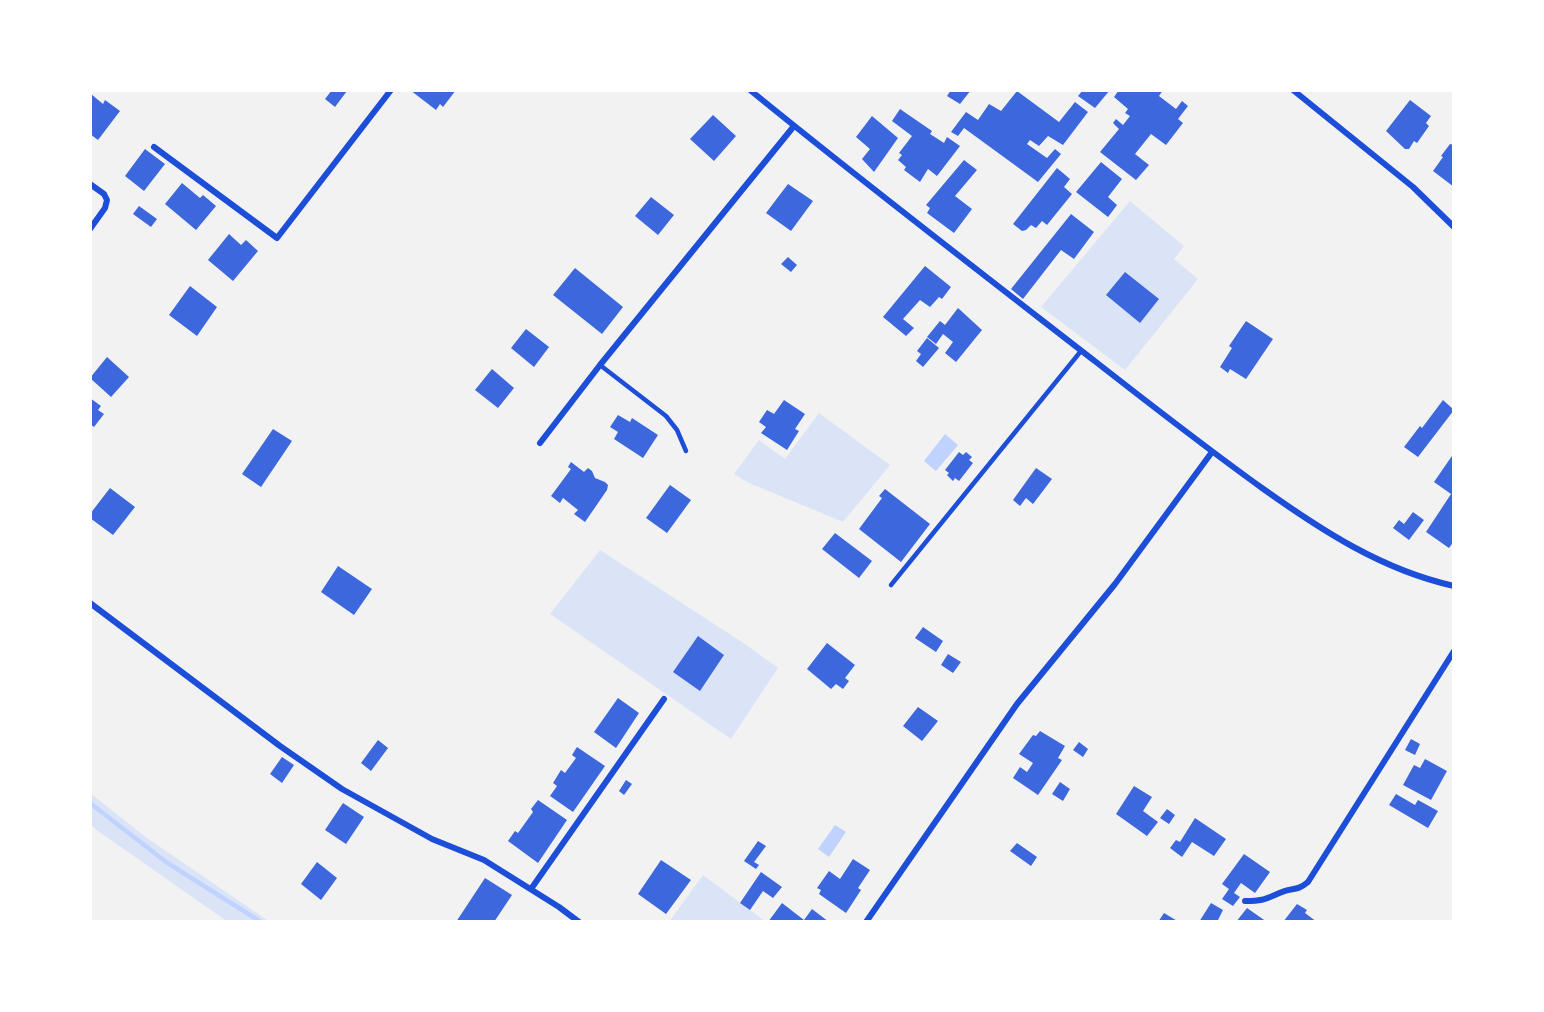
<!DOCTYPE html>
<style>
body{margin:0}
#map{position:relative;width:1544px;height:1012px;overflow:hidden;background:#f2f2f2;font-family:Ubuntu,sans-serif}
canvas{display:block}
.frame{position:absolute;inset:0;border:92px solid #fff;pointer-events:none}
</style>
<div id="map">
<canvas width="1544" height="1012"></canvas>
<div class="frame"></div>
</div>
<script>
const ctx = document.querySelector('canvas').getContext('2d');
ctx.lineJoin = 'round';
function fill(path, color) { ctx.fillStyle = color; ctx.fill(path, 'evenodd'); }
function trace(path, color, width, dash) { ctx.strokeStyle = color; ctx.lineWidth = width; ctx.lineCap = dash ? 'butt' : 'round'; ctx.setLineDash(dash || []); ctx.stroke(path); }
const green = new Path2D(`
 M1130,201L1184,246L1174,259L1198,279L1125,370L1041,307Z
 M819,413L890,465L843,522L747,482L734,474L759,440L785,459Z
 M600,550L745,644L778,668L731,739L550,614Z
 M90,793L147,838L270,922H228L98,831L90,824Z
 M703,875L766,922H669Z`);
const water = new Path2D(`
 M945,434L958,445L936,471L924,461Z
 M835,825L846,832L829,857L818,849Z`);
const stream = new Path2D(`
 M90,803L166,862L261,922`);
const building = new Path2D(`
 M332,90L347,91L335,107L325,99Z
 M410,90H456L443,107L440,104L436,110Z
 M951,90H971L960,104L947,96Z
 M1083,90H1110L1095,108L1078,96Z
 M1119,90H1163L1159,96L1176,109L1182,101L1188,106L1178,119L1183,123L1166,145L1151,134L1135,154L1149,165L1136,180L1100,152L1119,129L1113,123L1116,119L1123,125L1130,116L1125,113L1128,109L1114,97Z
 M1017,91L1059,122L1075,102L1088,112L1063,145L1048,136L1039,146L1030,140L1027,144L1047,158L1055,149L1061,154L1038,182L964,128L958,136L951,132L966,112L978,120L989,104L1001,111Z
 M91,94L103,104L105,100L120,111L98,140L90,134Z
 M1410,100L1431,116L1426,123L1429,126L1417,143L1414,141L1409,149H1405L1386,131Z
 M900,109L932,131L930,134L944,143L947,137L960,146L937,176L928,169L920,182L904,170L906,167L898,160L902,155L899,153L912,136L892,121Z
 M713,115L736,136L714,161L690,139Z
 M872,116L898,138L874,172L862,159L870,149L856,137Z
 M1450,144L1454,145V187L1433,171L1443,157L1441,156Z
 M145,149L165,164L144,191L125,176Z
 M964,160L977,170L955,196L972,209L954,233L927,213L930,208L926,205Z
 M1101,162L1122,179L1108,197L1117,205L1108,217L1076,192Z
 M1057,168L1070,179L1064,187L1072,194L1047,225L1042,221L1036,228L1031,225L1026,230L1022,231L1013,224Z
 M182,183L200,198L203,195L216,206L196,230L165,204Z
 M788,184L813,201L791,231L766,213Z
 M651,197L674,215L658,235L635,216Z
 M139,206L157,219L151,227L133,214Z
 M1071,214L1094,232L1074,259L1061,250L1023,299L1011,289Z
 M229,234L241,245L246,240L258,251L233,281L208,260Z
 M788,257L797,265L791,272L781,264Z
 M925,266L951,287L942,299L939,297L930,307L920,300L903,319L914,328L906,336L883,317Z
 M575,268L623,307L602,334L553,295Z
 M1125,272L1159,299L1140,323L1106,295Z
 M190,286L217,307L197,336L169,315Z
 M958,308L982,330L956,362L945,353L953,342L943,334L936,344L927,337L940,321L945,325Z
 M1246,321L1273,339L1246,379L1230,369L1228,373L1220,367L1232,348L1229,346Z
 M526,329L549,347L534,367L511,348Z
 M927,338L939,348L923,367L916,361L921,354L917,351Z
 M107,357L129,377L111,397L90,378Z
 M492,369L514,388L498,408L475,390Z
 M90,398L101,406L98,410L104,414L94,427L90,424Z
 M784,400L805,414L795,429L799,431L787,450L761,433L766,427L759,422L767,410L774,414Z
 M1443,400L1454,410L1418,457L1404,447L1420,426L1422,428Z
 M618,415L630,422L632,418L658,435L643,458L614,439L618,432L610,427Z
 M273,429L292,441L261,487L242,474Z
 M959,452L963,455L966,452L972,457L969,460L973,463L959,481L955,478L953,481L947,475L949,473L945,470Z
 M1454,453V541L1449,548L1426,532L1451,494L1434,482Z
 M571,462L584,472L588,468L592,471L595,478L605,482L608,485L607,490L585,522L574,514L578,510L563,498L560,503L551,496L571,469L568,467Z
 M1036,468L1052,479L1033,504L1026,498L1020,506L1013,500Z
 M670,485L691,500L667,533L646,518Z
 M110,488L135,507L113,535L90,518V514Z
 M885,489L930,524L901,562L859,529L882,498L879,496Z
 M1413,512L1424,520L1409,540L1393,528L1399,520L1404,524Z
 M835,533L872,561L859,578L822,549Z
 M338,566L372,589L354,615L321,592Z
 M923,627L943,641L936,652L915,638Z
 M698,636L724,655L700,691L673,672Z
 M827,643L855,665L845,678L849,681L843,689L836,684L831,689L807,669Z
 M948,654L961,662L953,673L941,665Z
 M618,698L639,713L616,748L594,732Z
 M918,707L938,721L922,741L903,726Z
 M1040,731L1065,746L1058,758L1062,760L1038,795L1013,778L1020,767L1027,772L1033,763L1019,754L1033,735L1036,736Z
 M1411,739L1420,744L1415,755L1405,750Z
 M378,740L388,748L371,771L361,763Z
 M1079,742L1088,749L1083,757L1073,750Z
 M577,747L605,766L573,812L550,796L557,786L553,783L561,770L565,773L576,758L572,755Z
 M282,757L294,765L282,783L270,774Z
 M1425,759L1447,771L1431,800L1403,785L1414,765L1420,768Z
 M626,780L632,784L624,795L619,791Z
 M1060,782L1070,789L1063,801L1052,794Z
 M1134,786L1152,797L1143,811L1158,822L1147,836L1116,814Z
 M1396,794L1415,805L1418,800L1438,811L1428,828L1389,805Z
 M538,800L567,820L538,863L508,841L515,831L518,833L533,812L531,809Z
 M343,803L364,817L346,844L325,830Z
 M1167,809L1175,815L1169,824L1160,818Z
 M1195,818L1226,839L1214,856L1192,842L1182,857L1170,848L1176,840L1180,842Z
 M758,841L766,846L754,862L759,865L756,869L744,861Z
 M1017,843L1037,857L1031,866L1010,851Z
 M1244,854L1270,872L1255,893L1241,883L1234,893L1240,897L1233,906L1222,899L1229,889L1222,884Z
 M853,859L870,870L858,888L861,890L846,913L819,894L821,890L817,888L829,871L840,879Z
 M661,860L691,880L666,914L638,894Z
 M317,862L337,878L321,900L301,884Z
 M761,872L782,887L773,898L763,891L750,910L740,903Z
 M485,878L512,895L494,922H456Z
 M782,903L804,920L812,909L829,922H768Z
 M1211,903L1223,910L1217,922H1199Z
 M1297,904L1307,910L1305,913L1317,922H1283Z
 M1247,908L1267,922H1236Z
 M1164,913L1179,922H1158Z`);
const service = new Path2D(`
 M600,365L666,416L677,430L686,451
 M891,585L1081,351`);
const minor = new Path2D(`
 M750,90C864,183 980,272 1096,362C1151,405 1205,447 1262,488C1321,530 1382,570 1454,586
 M1293,90L1413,187L1454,227
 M154,147L277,238L391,90
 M90,184L104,194L107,200L105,208L90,229
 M540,443L600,365L794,126
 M90,603L280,746L342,789L432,839L484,860L559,907L579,922
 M531,889L664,699
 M1245,901C1264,901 1265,899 1282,892C1293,887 1296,892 1308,882L1454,651
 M866,922L1017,704L1115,584L1212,452`);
fill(green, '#dbe4f7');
fill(water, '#bfd3fe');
trace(stream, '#bfd3fe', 4.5);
fill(building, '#3d67dc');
trace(service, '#1d4ed8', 4.5);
trace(minor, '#1d4ed8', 6);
</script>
